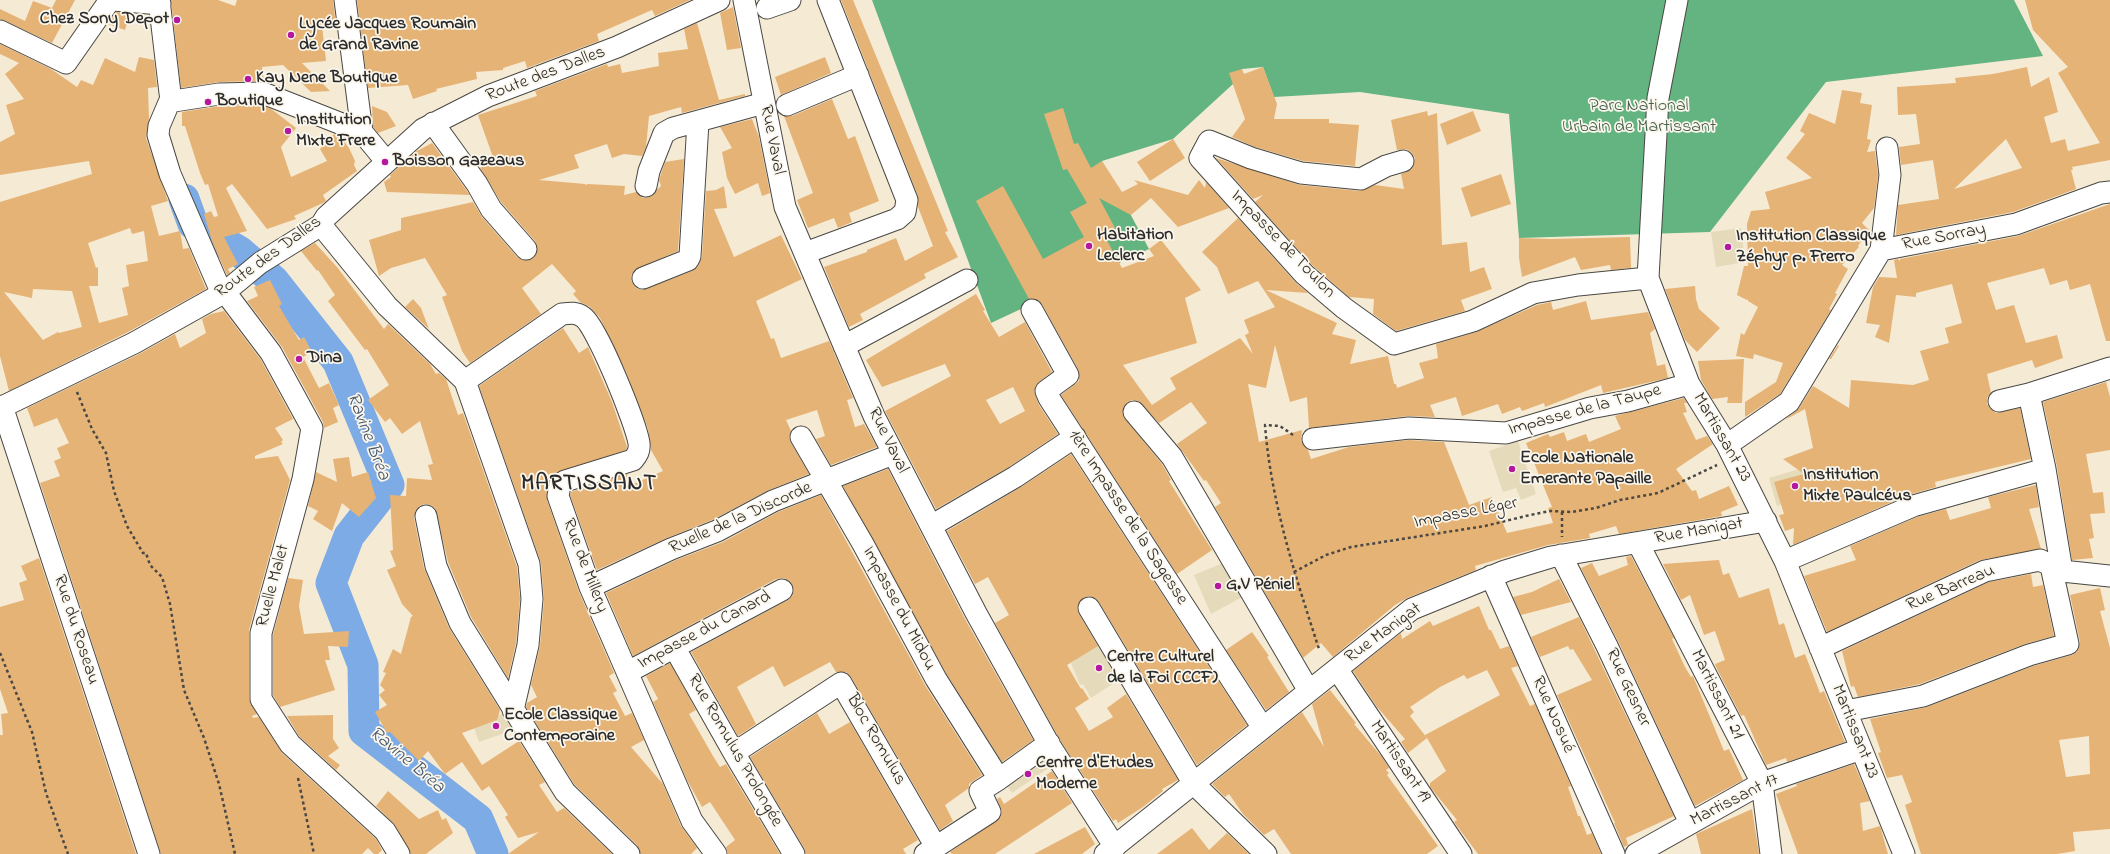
<!DOCTYPE html>
<meta charset="utf-8">
<style>
body{margin:0}
canvas{display:block;background:#f5ead4}
</style>
<canvas width="2110" height="854"></canvas>
<script>
const ctx = document.querySelector('canvas').getContext('2d');
ctx.lineJoin = 'round';
function fill(path, color) { ctx.fillStyle = color; ctx.fill(path, 'evenodd'); }
function trace(path, color, width, dash) { ctx.strokeStyle = color; ctx.lineWidth = width; ctx.lineCap = dash ? 'butt' : 'round'; ctx.setLineDash(dash || []); ctx.stroke(path); }
function drawText(font, color, halo, rows, align = 'center') {
  ctx.font = font + ' "Indie Flower",sans-serif'; ctx.lineWidth = 3.5; ctx.setLineDash([]); ctx.textBaseline = 'middle'; ctx.strokeStyle = halo; ctx.fillStyle = color; for (const [text, x, y, turn = 0] of rows) {
    ctx.save(); ctx.translate(x, y); ctx.rotate((+turn || 0) * Math.PI / 180); ctx.textAlign = isNaN(turn) ? turn : align; if (halo) ctx.strokeText(text, 0, 0); ctx.fillText(text, 0, 0); ctx.restore();
  }
}
const built = new Path2D(`
 M1741,228L1745,262L1716,267L1711,232Z
 M1518,441L1536,494L1521,500L1516,488L1503,492L1489,451Z
 M1813,465L1822,493L1777,506L1769,478Z
 M1223,563L1244,596L1211,614L1194,575Z
 M1107,638L1128,674L1091,698L1083,684L1080,685L1071,663Z
 M513,710L519,728L479,742L473,725Z
 M1048,750L1057,762L1012,793L1004,782Z`);
const forest = new Path2D(`
 M872,0H2014L2043,56L1826,82L1710,232L1519,238L1509,114L1360,92L1274,97L1263,67L1242,69L1233,84L1173,139L1102,161L1149,249L991,323Z`);
const river = new Path2D(`
 M184,199L193,224L239,251L274,281L338,362L389,485L349,536L331,583L363,665L364,731L478,819L493,854`);
const building = new Path2D(`
 M56,0H75L52,43L0,19V9L25,21L33,1L52,8Z
 M171,0H218L235,6L237,0H333L336,26H322L326,61L302,63L330,91L311,92L283,65L262,67L264,81L219,82L181,88Z
 M357,0H690L655,16L652,10L597,34L599,41L527,68L525,61L503,68V70L476,72L477,79L436,89L437,91L413,99L408,85L368,88Z
 M841,0H853L948,231L945,232L958,257L924,274L926,278L860,314L863,320L849,327L824,267L867,252V250L896,238L905,261L933,246L918,207V196Z
 M2025,0H2110V160L2072,167L2073,170H2071L2076,189L2013,212L1896,235L1898,205L1939,199L1933,160L1901,165L1899,147L1920,144L1916,114L1898,115L1897,87L1956,83L1955,78L1993,74L2027,67L2031,87L2049,77L2058,112L2044,117L2051,143L2065,139L2068,151L2100,143L2058,73L2068,67L2033,30ZM2006,139L2022,168L1954,189Z
 M733,7L741,48L727,50L720,13Z
 M116,12L130,13L125,30L108,24Z
 M697,23L719,100L745,94V96L682,113L681,107L649,116L646,147L642,156L624,154L612,158L607,144L574,155L579,168L539,180L585,184L586,185L588,184L625,186L624,195L636,192L643,198L649,197L661,186L659,180L665,162L684,159L678,251L634,270L631,276L632,282L636,288L642,290L692,271L698,266L702,257L706,191L716,190L724,186L727,208L714,209L734,257L781,235L802,279L756,301L771,339L774,338L781,358L829,341L853,398L847,400L855,427L864,424L877,447L831,465L816,439L825,436L817,410L786,420L791,431L789,437L791,443L809,474L769,490L712,520L667,538L597,570L570,495L571,492L627,474L631,485L663,471L651,450L648,429L626,372L600,318L590,307L580,302L573,294L576,291L552,264L522,288L541,314L470,363L462,351L442,297L447,295L425,258L391,268L379,276L369,240L401,230V218L473,202L482,217L517,257L523,260L534,258L537,252L535,241L501,202L480,168L494,160L478,115L537,96L535,91L607,64L608,67L620,64L622,73L659,66L658,53L688,49L684,29Z
 M0,44L51,69L77,87L81,80L93,85L105,58L135,72L139,57L154,60L157,87L148,88L149,120L146,138L168,201L151,206L159,236L180,231L183,249L189,248L206,289L128,332L9,391L0,356V202L92,174L89,161L0,175V142L15,134L6,105L24,99L5,74L19,63L0,54ZM130,228L132,234L144,231L148,261L126,265L129,286L122,288L128,315L99,323L89,286H98V267L96,268L88,243ZM33,289L72,291L82,327L59,333L58,332L43,340L4,292L32,298Z
 M825,57L831,73L781,95L775,77Z
 M1263,67L1277,104L1274,119H1329V123L1359,125L1355,166L1303,161L1255,147L1232,137L1245,119L1229,73L1242,69L1244,74Z
 M1842,90L1862,93L1860,103L1872,105L1867,139L1871,140L1867,152L1875,151L1878,175L1874,208L1862,223L1869,230L1858,246L1859,247L1842,265L1848,269L1835,293L1837,294L1829,309L1831,310L1780,394L1745,417V402L1776,382L1783,363L1754,354L1753,359L1736,356L1741,333L1744,335L1758,307L1748,301V299L1747,300L1737,295L1744,266H1748L1747,224L1751,211L1770,209L1765,192L1812,178L1786,158L1805,134L1800,131L1809,113L1835,124Z
 M832,99L848,139L855,136L879,201L849,213L852,222L838,228L834,218L808,228L797,200L813,193L784,116H792Z
 M261,105L270,108L296,128L281,147L291,177L327,161L320,149L334,134L340,136L349,148L355,161L354,165L357,171L323,195L326,201L323,203L294,216L296,219L267,229L232,184L226,188L247,231L224,237L238,264L228,269L230,273L227,275L213,244L204,214L211,211L214,217L218,216L208,184L205,185L200,173L185,126H182V112L220,106Z
 M372,106L387,112L396,126L378,133L373,127Z
 M1063,108L1074,144L1078,143L1091,168L1102,161L1122,192L1138,184L1134,180L1188,195L1199,180L1205,188L1206,182L1229,208L1178,227L1151,198L1131,215L1099,198L1115,228L1104,235L1122,268L1154,256L1149,249L1161,240L1201,290L1185,298L1197,343L1123,365L1152,405L1176,389L1170,378L1240,338L1253,354L1245,335L1249,333L1244,320L1275,307L1258,281L1228,294L1217,267L1202,252L1238,218L1295,282L1308,293L1266,290L1337,323L1332,334L1356,340L1350,364L1388,356L1394,384H1396L1397,388L1424,378L1419,363L1438,358L1436,344L1476,332L1537,305L1551,302L1553,310L1586,301L1591,320L1648,312L1655,329L1650,333L1657,366L1665,364L1668,378L1603,393L1601,385L1545,407L1544,403L1522,411L1520,407L1502,414L1498,404L1462,416L1456,397L1430,405L1435,417L1408,416L1309,428L1307,397L1290,402L1275,345L1266,388L1248,384L1259,442L1302,430L1301,441L1308,450L1311,459L1349,447L1409,440L1444,442L1469,505L1492,497L1507,533L1553,523L1548,508L1552,507L1526,443L1548,434L1550,437L1564,432L1567,441L1586,434L1589,442L1621,429L1615,416L1684,398L1687,403H1684L1687,412L1683,413L1696,440L1707,436L1713,444L1676,469L1692,491L1696,490L1699,499L1729,486L1738,505L1721,512L1722,516L1619,534L1616,526L1589,534L1590,538L1548,545L1475,566L1476,570L1407,598L1395,605L1333,657L1321,643L1303,658L1215,507L1221,503L1206,480L1204,481L1177,444L1207,423L1191,402L1159,423L1138,401L1132,400L1127,403L1123,408L1125,419L1162,464L1171,480L1169,481L1212,550L1177,574L1061,395L1079,381L1078,369L1042,304L1038,300L1029,299L976,201L1003,186L1043,259L1084,237L1070,212L1087,203L1067,169L1063,170L1044,114Z
 M1427,111L1428,116L1437,113L1442,245L1467,242L1470,272L1484,267L1492,289L1461,300L1465,311L1396,331L1373,314L1374,299L1349,297L1312,265L1255,202L1263,195L1253,199L1216,158L1300,185L1360,191L1375,185L1404,189L1401,174L1412,169L1415,158L1412,153L1406,149L1397,150L1391,120Z
 M1473,111L1481,131L1447,145L1440,124Z
 M752,119L759,137L770,193L762,196L758,183L735,194L727,178L722,152L732,148L720,127Z
 M1173,139L1185,158L1150,181L1137,162Z
 M432,143L470,195L387,192L384,182L391,177L390,175L417,151Z
 M1501,174L1511,204L1471,217L1461,188Z
 M2110,204V341H2106L2090,284L2070,290L2067,280L2050,285L2044,268L1987,283L1996,310L2014,305L2026,343L2057,335L2063,358L2035,368L2032,360L1987,374L1991,393L1987,398V404L1991,409L1996,413L2020,408L2031,459L1935,482L1936,487L1908,495L1793,545L1794,528L1785,531L1779,515L1784,514L1774,482L1804,474L1783,459L1813,448L1805,409L1785,420L1799,408L1813,386L1849,408L1851,380L1913,385L1929,380L1920,351L1949,343L1945,328L1962,323L1952,284L1916,293V297L1896,295L1889,343L1875,337L1880,325L1866,323L1873,287L1879,277L1897,278L1894,260L1898,259L1900,261V259L2018,236Z
 M1630,237L1631,268L1611,270L1610,265L1581,270L1575,257L1522,277L1519,258V238L1550,239Z
 M315,243L337,267L384,329L388,324L430,364L436,374L439,373L446,379L458,415L463,413L517,567L520,599L516,643L508,678L471,617L448,562L435,508L430,505L424,504L418,507L415,512L414,518L424,568L449,628L500,710L497,720L462,733L482,765L519,741L545,782L539,785L557,812L564,808L612,854H508L539,832L518,838L505,817L508,815L489,786L482,791L462,762L445,774L428,751L419,761L390,732L387,733L375,712L387,705L379,695L385,690L380,685L386,673L383,672L393,649L401,654L411,617L413,616L402,604L387,570L396,566L390,551L393,550L390,495L406,496L407,478L432,480L428,465L433,464L420,421L402,434L390,418L385,422L368,400L389,385L367,349L365,350L328,301L335,295L318,270L317,271L301,251Z
 M270,280L282,304L279,306L299,340L304,337L312,352L303,357L319,388L329,383L339,405L333,408L338,422L324,428L323,422L282,347L247,301L258,296L254,287Z
 M1695,286L1696,299L1699,309L1720,328L1697,352L1685,340L1665,289Z
 M976,294L985,310L983,311L999,337L1025,322L1052,372L1039,382L1034,391L1039,405L1058,434L1009,467L936,509L885,411L951,376L945,364L882,387L866,360ZM1013,387L1025,411L1000,424L986,400Z
 M413,299L421,308L429,329L405,307Z
 M224,311L261,360L293,419L275,428L283,440L281,442L283,444L255,456V459L278,456L290,480L249,630V699L257,714L252,716L253,718L259,717L282,753L376,839L382,850L378,854H374L368,848L362,854H161L40,483L60,476L54,461L61,458L57,448L69,443L57,418L34,427L27,408L139,354L175,334L180,348L206,333L202,319L211,314Z
 M563,328L579,353L588,347L612,402L627,447L626,450L558,472L548,482L547,500L579,592L614,673L609,676L617,691L613,693L625,716L632,713L644,740L631,747L663,784L681,826L697,848L691,854H641L637,845L574,784L526,707L527,703L537,697L531,685L540,646L544,600L541,563L479,386Z
 M1838,345L1839,346L1831,359H1829Z
 M1744,359L1742,403H1727L1728,397L1712,399L1701,380L1698,361Z
 M2106,382L2110,397V450L2086,454L2093,493L2103,492L2105,513L2090,514L2094,538L2089,539L2093,558L2072,560L2057,467L2043,402Z
 M1071,454L1247,725L1197,765L1099,602L1095,598L1089,596L1083,598L1077,608L1079,614L1098,646L1067,665L1081,689L1082,688L1089,699L1075,708L1089,731L1113,717L1107,708L1126,694L1178,780L1162,789L1163,791L1143,807L1118,823L1116,819L1113,821L1060,740L995,623L1009,615L988,577L975,584L947,531L1021,487Z
 M349,457L352,477L368,472L376,498L359,517L342,503L332,531L313,519L318,511L308,506L316,472L337,482L333,459Z
 M888,469L965,619L1033,740L1002,762L946,673L843,486Z
 M2036,485L2039,507L2029,509L2041,549L1980,560L1827,632L1804,576L1856,560L1850,546L1917,517L1946,509L1950,520L1991,508L1988,497Z
 M821,495L925,685L982,775L969,784V788L945,805L953,821L940,830L851,677L846,672H836L830,662L784,687L773,666L737,687L756,724L738,736L691,652L788,600L792,596L794,590L789,580L783,578L776,579L633,656L606,593L676,560L723,542L778,512Z
 M1631,556L1674,638L1672,639L1685,667L1691,677L1693,676L1724,751L1729,749L1743,780L1695,806L1618,641L1581,568L1592,563L1599,576L1628,565L1626,557Z
 M39,558L136,854H0V735H3L1,714L8,713L0,689V607L24,600L19,583L27,580L21,566Z
 M1719,560L1723,575L1729,573L1739,598L1769,588L1779,625L1784,623L1795,658L1805,654L1820,693L1824,691L1845,742L1787,762L1786,758L1766,765L1744,715L1741,716L1717,669L1715,664L1725,660L1715,631L1704,635L1690,595L1681,600L1663,564Z
 M2031,574L2033,587L2043,585L2054,636L2025,644L1920,684L1858,697L1854,686L1851,687L1842,651L1989,582Z
 M288,578L303,580L299,606L304,634L349,631L348,647L328,646L330,660H325L335,690L280,707L273,695V635Z
 M1559,579L1571,602L1521,615L1513,597L1532,592Z
 M2100,588L2105,610L2100,611L2110,648V829L2073,832L2075,851L2057,854H1921L1905,805L1912,802L1902,775L1887,778L1878,753L1881,752L1870,719L1927,707L2033,666L2072,655L2077,652L2080,642L2070,595ZM2089,736L2090,774L2066,777L2059,740Z
 M1479,606L1489,630H1491L1500,649L1509,646L1518,666L1511,668L1530,706L1535,704L1571,786L1568,787L1578,816H1580L1587,835L1592,833L1601,854H1478L1454,822L1457,820L1430,787V783L1446,771L1427,738L1408,753L1401,742L1405,739L1377,707L1353,671L1401,633L1402,639L1430,621L1433,626ZM1487,670L1500,695L1425,735L1427,738L1410,716L1414,712L1410,707L1440,687L1464,675L1467,679Z
 M1579,617L1674,816L1626,838L1628,845L1624,847L1614,823H1615L1557,695L1592,680L1573,649L1570,650L1568,646L1540,657L1531,637Z
 M1252,632L1269,656L1267,657L1289,692L1266,710L1226,650Z
 M670,663L696,710L689,714L713,756L720,767L726,764L780,854H728L726,847L735,840L710,802L702,807L687,780L653,702L658,699L646,676Z
 M1330,690L1356,723L1354,724L1382,757L1389,768L1386,770L1389,773L1387,775L1438,846L1427,854H1291L1274,829L1264,835L1243,814L1229,794L1225,797L1212,784L1302,712L1324,747L1312,704Z
 M817,713L829,734L850,722L918,840L903,849L906,854H806L804,848L750,757Z
 M333,715V739L339,748L328,756L340,765L336,770L347,780L299,736L287,716Z
 M1854,764L1870,801L1860,803L1863,831L1880,826L1888,854H1798L1776,794L1797,786L1796,784Z
 M1052,771L1072,803L995,854H952L950,852L1000,818L1002,812L997,799L1000,797L1004,804Z
 M388,791L419,819L438,810L442,820L446,818L453,833L426,854H411L395,825L376,806Z
 M1752,809L1759,854H1701L1696,834Z
 M1085,827L1095,844L1082,854H1034Z
 M1192,828L1209,850L1227,833L1249,854H1157Z`);
const path = new Path2D(`
 M77,392L92,429L106,453L114,491L127,526L143,553H146L150,565L162,577L170,604L184,690L204,738L219,784L235,854
 M1293,435L1280,426L1265,425C1271,502 1295,575 1319,649
 M1562,512V537
 M1294,572L1326,555L1351,547L1485,526L1530,515L1550,511L1572,512L1596,508L1620,500L1658,493L1717,465
 M0,653L32,732L46,793L68,854
 M298,778L314,854`);
const minor = new Path2D(`
 M114,0L160,4
 M159,0L170,93L171,98L174,101L219,94L263,93L362,132L386,161
 M345,0L362,132
 M744,0L785,207L874,416L976,613L1050,746L1115,847
 M1677,0L1658,98L1648,278L1689,384L1727,445L1785,561L1904,854
 M767,8L790,0
 M0,31L66,63L110,0
 M171,98L159,126L158,135L170,174L222,294
 M787,105L858,75
 M433,123L477,184L491,209L526,249
 M1403,161L1386,166L1361,179L1301,173L1251,158L1209,141L1200,158L1304,274L1344,308L1394,344L1473,321L1533,293L1578,285L1648,278
 M646,186L649,171L664,133L673,128L764,103
 M321,225L387,306L465,381L529,564L532,599L528,645L513,710
 M1881,250L1890,175L1887,148
 M805,253L897,219L905,212L907,200L828,0
 M643,278L688,260L690,256L698,122
 M225,292L271,353L312,428L303,479L261,633V699L290,744L385,831L399,854
 M1032,310L1068,375L1046,391L1049,398L1263,728
 M844,346L967,280
 M465,381L562,314C570,313 576,312 583,317C597,326 636,424 639,443C640,451 637,455 633,460L565,481L560,485L558,496L590,587L692,821L716,854
 M2029,394L2045,469L2062,571
 M1999,401L2029,394L2110,368
 M2,406L149,854
 M0,408L134,343L225,292L260,263L321,225L326,217L423,129L488,96L617,47L719,0
 M1134,412L1172,457L1309,691
 M801,437L863,544L936,679L999,779
 M1313,439L1409,428L1506,433L1590,408L1628,401L1689,384
 M1727,445L1789,402L1881,250L2016,224L2101,193L2110,192
 M426,516L436,566L460,623L565,792L629,854
 M931,526L1015,477L1075,437
 M1638,543L1762,783L1771,854
 M1561,555L1607,646L1690,823
 M1785,561L1913,506L2045,469
 M1491,576L1614,854
 M590,587L671,549L717,531L773,501L893,454
 M1089,608L1194,784L1266,854
 M673,648L678,654L734,753L794,854
 M1820,648L1985,571L2040,560L2062,571L2110,576
 M1337,669L1461,854
 M628,672L782,590
 M1846,711L1923,696L2029,655L2068,644L2051,566
 M734,753L841,683L936,847
 M925,854L990,812L980,791L999,779L1049,743
 M1105,854L1412,609L1505,571L1551,557L1766,521
 M1636,854L1762,783L1861,749`);
const markers = [
 [177,20,4,"#b5179e"],
 [291,35,4,"#b5179e"],
 [248,79,4,"#b5179e"],
 [208,102,4,"#b5179e"],
 [288,131,4,"#b5179e"],
 [385,162,4,"#b5179e"],
 [1089,246,4,"#b5179e"],
 [1728,247,4,"#b5179e"],
 [299,359,4,"#b5179e"],
 [1512,469,4,"#b5179e"],
 [1795,486,4,"#b5179e"],
 [1218,586,4,"#b5179e"],
 [1099,668,4,"#b5179e"],
 [496,726,4,"#b5179e"],
 [1028,774,4,"#b5179e"]
];
const poiNames = [
 ["Chez Sony Depot",169,20,"right"],
 ["Lycée Jacques Roumain",299,25],
 ["de Grand Ravine",299,46],
 ["Kay Nene Boutique",256,79],
 ["Boutique",216,102],
 ["Institution",296,121],
 ["MIxte Frere",296,142],
 ["Boisson Gazeaus",393,162],
 ["Habitation",1097,236],
 ["Leclerc",1097,257],
 ["Institution Classique",1736,237],
 ["Zéphyr p. Frerro",1736,258],
 ["Dina",307,359],
 ["Ecole Nationale",1520,459],
 ["Emerante Papaille",1520,480],
 ["Institution",1803,476],
 ["Mixte Paulcéus",1803,497],
 ["G.V Péniel",1226,586],
 ["Centre Culturel",1107,658],
 ["de la Foi (CCF)",1107,679],
 ["Ecole Classique",504,716],
 ["Contemporaine",504,737],
 ["Centre d'Etudes",1036,764],
 ["Moderne",1036,785]
];
const streetNames = [
 ["Route des Dalles",546,75,-21],
 ["Rue Vaval",771,140,79],
 ["Rue Sorray",1944,238,-11],
 ["Impasse de Toulon",1282,245,46],
 ["Route des Dalles",269,258,-36],
 ["Impasse de la Taupe",1585,411,-15],
 ["Martissant 23",1721,438,60],
 ["Rue Vaval",887,441,64],
 ["Impasse Léger",1466,514,-11],
 ["1ère Impasse de la Sagesse",1127,518,57],
 ["Ruelle de la Discorde",741,519,-24],
 ["Rue Manigat",1699,532,-10],
 ["Rue de Millery",584,566,69],
 ["Ruelle Malet",274,586,-75],
 ["Rue Barreau",1951,589,-23],
 ["Impasse du Midou",898,609,62],
 ["Rue du Roseau",75,630,72],
 ["Impasse du Canard",705,631,-28],
 ["Rue Manigat",1384,634,-36],
 ["Rue Gesner",1627,688,65],
 ["Martissant 21",1716,695,63],
 ["Rue Nosué",1552,715,66],
 ["Martissant 23",1854,732,68],
 ["Bloc Romulus",875,740,60],
 ["Rue Romulus Prolongée",734,751,60],
 ["Martissant 19",1399,762,56],
 ["Martissant 17",1735,801,-27]
];
const parkNames = [
 ["Parc National",1639,107],
 ["Urbain de Martissant",1639,128]
];
const waterNames = [
 ["Ravine Bréa",367,437,69],
 ["Ravine Bréa",406,761,40]
];
const districtNames = [
 ["MARTISSANT",589,485]
];
fill(built, '#e5daba');
fill(forest, '#63b480');
trace(river, '#7cabe6', 31);
fill(building, '#e6b376');
trace(minor, '#494844', 23);
trace(path, '#494844', 2.5, [3, 3]);
trace(minor, '#fff', 21);
for (const [x, y, r, color] of markers) { const dot = new Path2D(); dot.arc(x, y, r, 0, 2 * Math.PI); ctx.fillStyle = color; ctx.fill(dot); trace(dot, '#fbf7ec', 1.5); }
drawText('bold 18px', '#2b2b2b', '#fbf7ec', poiNames, 'left');
drawText('18px', '#2b2b2b', '#fbf7ec', streetNames);
drawText('18px', '#435d4b', '#fbf7ec', parkNames);
drawText('italic 19px', '#47586c', '#fbf7ec', waterNames);
ctx.letterSpacing = '1px';
drawText('bold 22px', '#2b2b2b', '#fbf7ec', districtNames);
ctx.letterSpacing = '0px';
</script>
